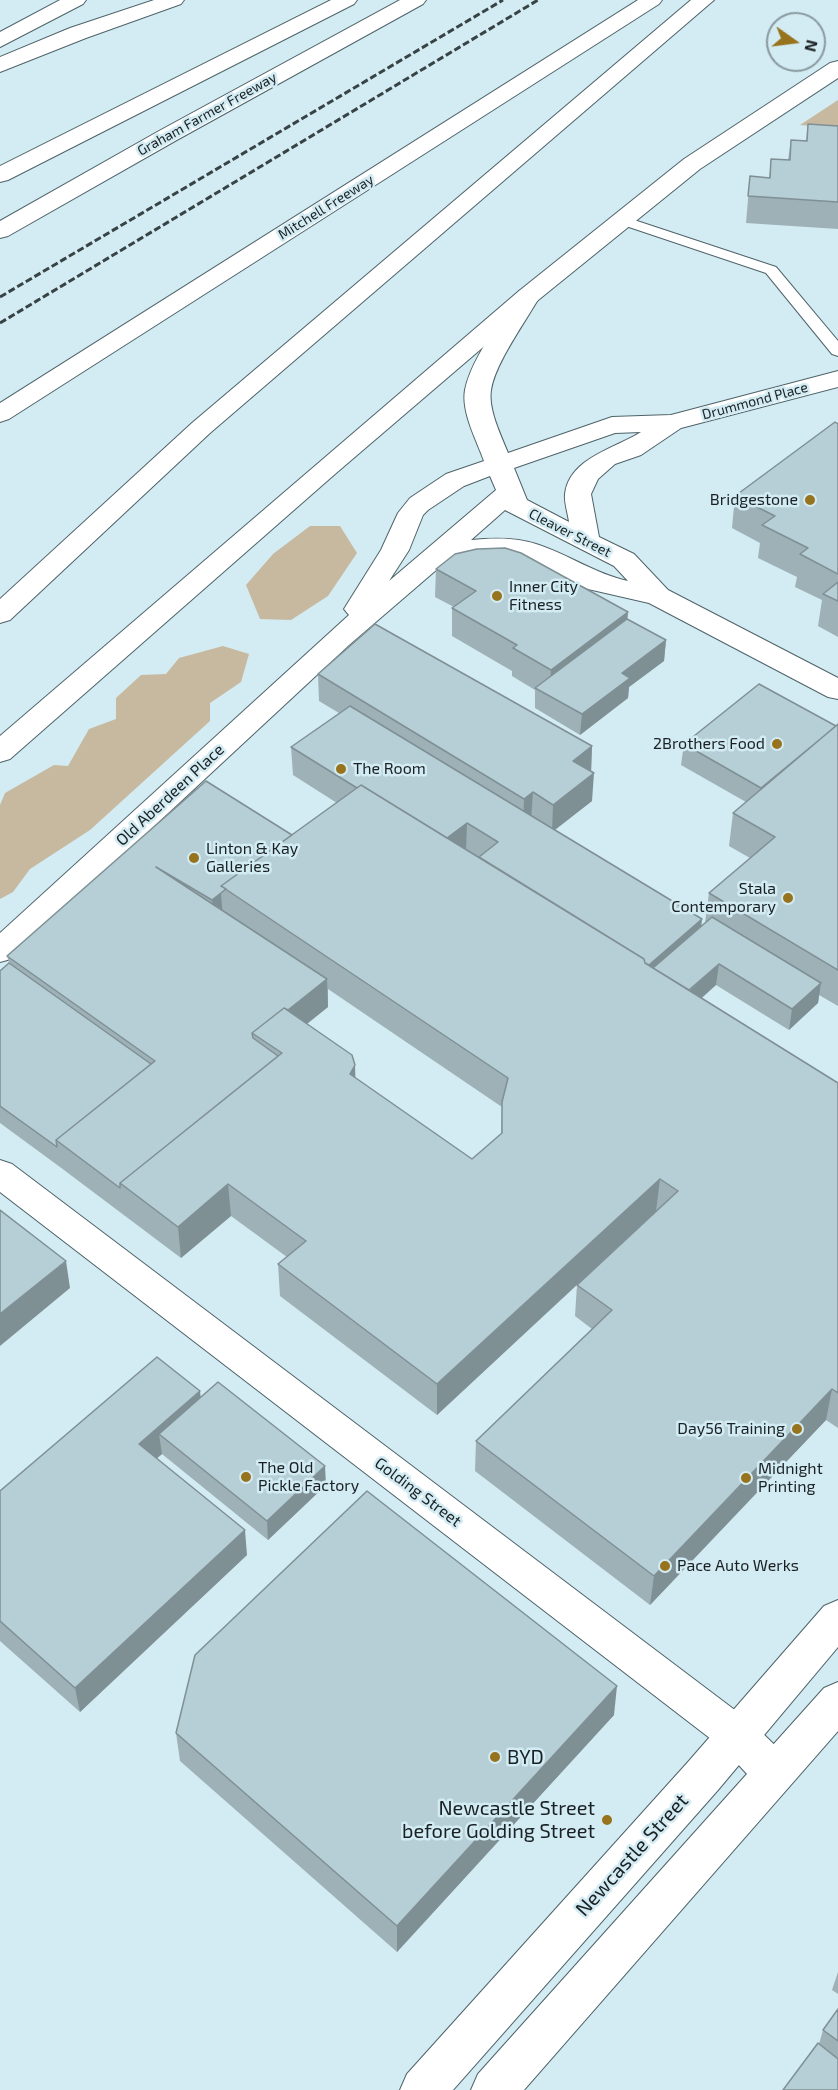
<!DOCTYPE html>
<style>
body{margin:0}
#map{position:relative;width:838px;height:2090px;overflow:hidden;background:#d3ebf2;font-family:"Exo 2",sans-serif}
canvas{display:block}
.north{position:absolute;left:766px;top:12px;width:60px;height:60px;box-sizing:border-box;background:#d3ebf2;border:2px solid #899aa0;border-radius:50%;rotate:104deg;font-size:16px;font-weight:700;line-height:24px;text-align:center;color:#192124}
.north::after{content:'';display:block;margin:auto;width:21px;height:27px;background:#96731c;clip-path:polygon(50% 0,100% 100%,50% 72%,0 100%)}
</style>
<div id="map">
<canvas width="838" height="2090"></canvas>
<div class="north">N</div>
</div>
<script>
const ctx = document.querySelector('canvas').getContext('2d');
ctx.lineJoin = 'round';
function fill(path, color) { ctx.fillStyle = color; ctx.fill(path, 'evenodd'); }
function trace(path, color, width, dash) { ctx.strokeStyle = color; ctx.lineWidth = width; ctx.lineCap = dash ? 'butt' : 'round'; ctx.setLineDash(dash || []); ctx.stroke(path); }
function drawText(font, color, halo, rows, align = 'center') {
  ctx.font = font + ' "Exo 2",sans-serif'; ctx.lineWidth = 5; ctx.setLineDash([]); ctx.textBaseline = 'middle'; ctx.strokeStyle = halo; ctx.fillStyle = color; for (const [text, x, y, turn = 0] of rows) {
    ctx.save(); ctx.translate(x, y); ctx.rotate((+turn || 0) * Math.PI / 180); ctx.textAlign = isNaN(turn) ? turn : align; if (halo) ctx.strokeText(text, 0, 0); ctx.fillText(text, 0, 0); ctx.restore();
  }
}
const green = new Path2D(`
 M838,100V128L800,125Z
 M310,526H340L357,553L328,596L291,620L260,619L246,585L273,554Z
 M223,646L249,654L241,682L210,703V721L90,830L30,869L13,892L0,899V805L5,793L54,765L68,766L89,729L116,719V698L141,675L166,674L179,658Z`);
const service = new Path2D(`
 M622,216L776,267L838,341V356L832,354L766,273L617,223L615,220Z`);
const minor = new Path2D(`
 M528,289L537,291L540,296C526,321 495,363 491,390C488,410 501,435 508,453L612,417L671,415L838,371V387L681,428L641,455L615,464L598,479L591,494L599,537L634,554L668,590L838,678V699L828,697L649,603L588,589L522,558L497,554L449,559L349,645L11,959L0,962V933L349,615L344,609L381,550L398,513L410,498L446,474L484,461C477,441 461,412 465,390C471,359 500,323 516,296L519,291ZM641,432C616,448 569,458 565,494C564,502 568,514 569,522L527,500L514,468L615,433ZM490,476L496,490L389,581L409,550L423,515L428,510L464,486ZM505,510L614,566L628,581C595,574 568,554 536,544C515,537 492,538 471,540Z
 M0,1160L12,1164L752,1723L789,1759L795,1773L789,1787L774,1792L759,1787L724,1749L0,1192Z`);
const primary = new Path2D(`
 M838,1600V1647L718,1790L453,2090H400L407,2074L688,1762L824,1606Z
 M838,1682V1731L524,2090H471L478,2074L824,1688Z`);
const motorway = new Path2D(`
 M60,0H86L83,4L0,47V32Z
 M154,0H184L181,4L86,38L0,72V57L70,28Z
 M331,0H357L354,4L8,180L0,182V166Z
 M400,0H426L423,4L175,141L8,236L0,238V221L159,131Z
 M638,0H662L659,4L9,419L0,422V403Z
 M691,0H714L210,433L10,620L0,623V599L192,423Z
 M838,61V78L700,169L537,301L335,474L10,759L0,762V736L519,291L684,159L830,63Z`);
const rail = new Path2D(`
 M0,297L503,0
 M0,323L538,0`);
const wall = new Path2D(`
 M808,124L838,126V229L746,223L750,176L769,178L771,159L788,160L791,140L806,141Z
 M838,424V637L818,626L822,600L795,587L797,577L758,558L760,543L732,528L735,496Z
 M436,569L627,619L666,640L664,661L629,687L628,698L580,735L535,708V690L512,676V671L452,636V608L454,607L435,597Z
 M318,674L592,746L591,771L592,801L555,830L702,919L701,926L705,923L709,893L750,858L729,846L733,813L746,802L681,765L684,744L836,726L838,724V1006L819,995L818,1003L789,1030L716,985L702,998L838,1083V1428L826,1420L650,1605L475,1471L476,1441L592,1329L575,1316L577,1285L437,1415L280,1296L278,1264L287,1257L231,1216L181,1258L60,1167L0,1123V971L9,963L7,956L206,781L292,835L337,803L293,775L291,747L339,713L319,701ZM328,989L502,1107L501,1134L472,1159L355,1078V1065L307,1024L328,1007Z
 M201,1397L326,1485L268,1540L162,1454L157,1458L247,1555L80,1712L0,1641V1491Z
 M614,1715L397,1952L180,1761L176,1733Z
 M838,1972V1994L832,1990Z
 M838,2009V2090L819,2044L823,2030Z`);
const shadedWall = new Path2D(`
 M628,612L626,640L549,696L551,670Z
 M666,640L664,661L629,687L628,698L580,735L582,714L622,673Z
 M592,746L591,774L573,761Z
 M594,773L592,801L552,832L553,805Z
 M533,792L531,820L523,827L524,799Z
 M467,823L466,851L443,841Z
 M221,893L223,919L215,927L212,900Z
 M702,919L699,947L651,970L646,967Z
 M719,964L716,985L684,1013L687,993Z
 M327,979L328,1007L275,1049L256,1035Z
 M821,983L818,1003L789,1030L792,1009Z
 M355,1065L356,1097L350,1074Z
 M660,1179L656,1211L437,1415V1384Z
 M228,1184L231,1216L181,1258L178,1227Z
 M66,1261L70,1288L0,1346V1314Z
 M832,1389L826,1420L650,1605L654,1576Z
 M200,1391L203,1417L159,1434L162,1454L143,1470L139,1444Z
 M325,1466L326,1485L268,1540L267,1521Z
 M245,1530L247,1555L80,1712L75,1688Z
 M617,1686L614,1715L397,1952V1926Z`);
const building = new Path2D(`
 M808,124L838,126V202L748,196L750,176L770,178L771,159L790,160L791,140L807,141Z
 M835,422L838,424V574L800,554L808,548L762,525L775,516L735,496Z
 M505,548L521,553L628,612L551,670L513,648L517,645L452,608L476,591L436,569L455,554L477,549Z
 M838,582V601L823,594Z
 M627,619L666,640L622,673L630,678L582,714L535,688Z
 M375,624L592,746L573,761L594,773L553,805L533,792L524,799L318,674Z
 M759,684L836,726L761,788L684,744Z
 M350,706L702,919L649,965L645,963L644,959L479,857L498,842L467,823L447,838L361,785L357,788L291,747Z
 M838,724V970L709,893L775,837L733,813Z
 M206,781L292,835L221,886L226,889L212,900L156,867L327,979L288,1010L284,1008L252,1033L253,1038L278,1056L120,1183V1188L56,1140L155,1061L7,956Z
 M361,785L644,959L645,963L838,1083V1393L832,1389L654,1576L476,1441L612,1310L577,1285L678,1191L660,1179L437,1384L278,1264L306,1241L228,1184L178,1227L120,1183L282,1053L252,1033L284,1008L352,1055L355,1065L350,1074L472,1159L502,1133V1102L508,1078L221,886Z
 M712,917L821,983L792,1009L719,964L689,990L653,968Z
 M9,963L151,1064L56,1140L57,1147L0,1106V971Z
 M0,1210L66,1261L0,1314Z
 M157,1357L200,1391L139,1444L245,1530L75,1688L0,1621V1491Z
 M218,1382L325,1466L267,1521L159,1434Z
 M367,1491L617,1686L397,1926L176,1733L195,1655Z
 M838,2009V2041L823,2030Z
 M818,2043L838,2059V2090H783Z`);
const markers = [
 [810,500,6,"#96731c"],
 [497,596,6,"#96731c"],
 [777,744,6,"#96731c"],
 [341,769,6,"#96731c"],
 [194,858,6,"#96731c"],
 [788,898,6,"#96731c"],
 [797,1429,6,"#96731c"],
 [246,1477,6,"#96731c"],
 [746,1478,6,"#96731c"],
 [665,1566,6,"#96731c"],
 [495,1757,6,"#96731c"],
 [607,1820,6,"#96731c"]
];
const farStreetnames = [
 ["Graham Farmer Freeway",207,114,-29],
 ["Mitchell Freeway",326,207,-32],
 ["Drummond Place",755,401,-15],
 ["Cleaver Street",570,533,27]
];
const poiNames = [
 ["Bridgestone",798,500,"right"],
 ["Inner City",509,587],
 ["Fitness",509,605],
 ["2Brothers Food",765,744,"right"],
 ["The Room",353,769],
 ["Linton & Kay",206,849],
 ["Galleries",206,867],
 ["Stala",776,889,"right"],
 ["Contemporary",776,907,"right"],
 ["Day56 Training",785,1429,"right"],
 ["The Old",258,1468],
 ["Pickle Factory",258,1486],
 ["Midnight",758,1469],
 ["Printing",758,1487],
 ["Pace Auto Werks",677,1566]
];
const streetNames = [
 ["Old Aberdeen Place",170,795,-43],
 ["Golding Street",418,1492,37]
];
const nearPoinames = [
 ["BYD",507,1757],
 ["Newcastle Street",595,1808,"right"],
 ["before Golding Street",595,1831,"right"]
];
const nearStreetnames = [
 ["Newcastle Street",632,1855,-48]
];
fill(green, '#c7b99f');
trace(service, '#4e6369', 2);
trace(minor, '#4e6369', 2);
trace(primary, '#4e6369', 2);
trace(motorway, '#4e6369', 2);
fill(service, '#fff');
fill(minor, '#fff');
fill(primary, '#fff');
fill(motorway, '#fff');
trace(rail, '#384346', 3, [7, 3]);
fill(wall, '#9db1b7');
fill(shadedWall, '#7f9095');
fill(building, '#b6ced5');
trace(building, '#7f9095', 1.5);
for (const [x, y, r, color] of markers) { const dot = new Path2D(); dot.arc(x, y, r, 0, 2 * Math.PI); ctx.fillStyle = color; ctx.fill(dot); trace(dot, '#d3ebf2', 2); }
drawText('14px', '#192124', '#d3ebf2', farStreetnames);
drawText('16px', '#192124', '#d3ebf2', poiNames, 'left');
drawText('16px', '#192124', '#d3ebf2', streetNames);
drawText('20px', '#192124', '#d3ebf2', nearPoinames, 'left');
drawText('20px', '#192124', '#d3ebf2', nearStreetnames);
</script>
